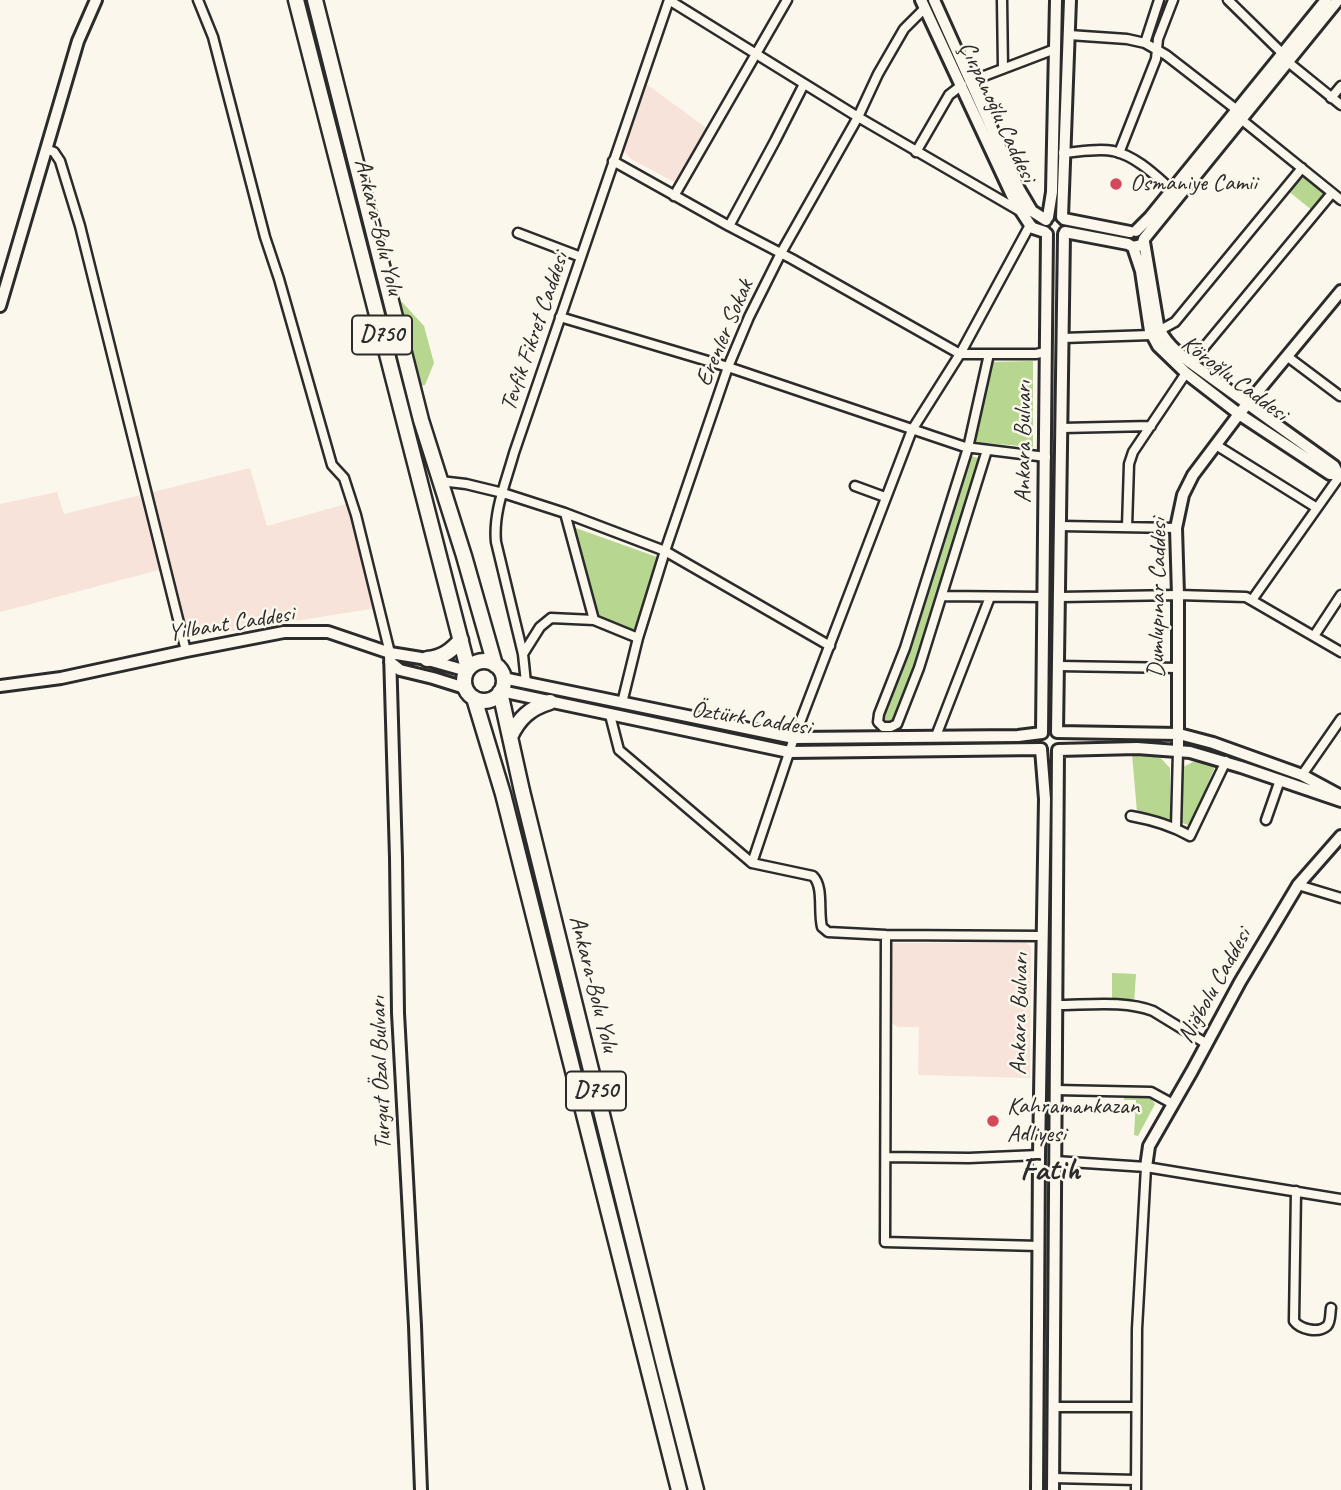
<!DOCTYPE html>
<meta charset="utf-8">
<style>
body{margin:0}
canvas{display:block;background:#fbf7ec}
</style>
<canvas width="1341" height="1490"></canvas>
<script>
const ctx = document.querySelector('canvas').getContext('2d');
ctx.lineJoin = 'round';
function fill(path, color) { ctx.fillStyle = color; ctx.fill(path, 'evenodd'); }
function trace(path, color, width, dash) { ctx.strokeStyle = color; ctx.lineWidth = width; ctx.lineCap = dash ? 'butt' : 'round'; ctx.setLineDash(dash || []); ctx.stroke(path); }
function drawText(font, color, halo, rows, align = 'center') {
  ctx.font = font + ' Caveat,sans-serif'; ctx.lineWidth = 5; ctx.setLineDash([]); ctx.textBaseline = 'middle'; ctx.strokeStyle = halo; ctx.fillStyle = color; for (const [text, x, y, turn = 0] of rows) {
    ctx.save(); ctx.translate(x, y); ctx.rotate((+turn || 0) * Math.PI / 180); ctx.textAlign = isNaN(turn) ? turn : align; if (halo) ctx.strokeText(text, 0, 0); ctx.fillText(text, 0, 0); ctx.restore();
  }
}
const built = new Path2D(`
 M645,83L709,130L678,184L631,159L624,151L625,143Z
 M250,468L267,526L353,502L377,608L182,639L159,570L0,612V504L57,492L64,514Z
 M1026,942L1031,947L1030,1078L918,1075L919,1027H898L892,1023V943Z`);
const green = new Path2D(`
 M1301,172L1328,193L1313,211L1287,190Z
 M402,302L424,326L434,363L425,385L420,386L399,303Z
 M1033,361V447L974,442L991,362Z
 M968,455L981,459L942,589L895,722L887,725L881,719Z
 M573,527L657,557L635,631L599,618L595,613Z
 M1155,752L1170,768V819L1137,812L1132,754Z
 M1199,759L1216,764L1189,829L1187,828L1188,825L1182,823L1181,768Z
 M1112,973L1136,974L1134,1003L1112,1002Z
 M1124,1095L1149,1096L1155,1104L1138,1136L1134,1135L1136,1100H1124Z`);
const street = new Path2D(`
 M198,0L213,37L265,237L279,279L332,465L344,478L356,515L390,653
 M669,0L858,117L1018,210
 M1002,0L1003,68
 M1228,0L1282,53L1288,62L1341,105
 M1069,35L1127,39L1145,43L1166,55L1237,110
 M1145,43L1159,0
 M971,81L1055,49
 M1331,98L1341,86
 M1242,120L1341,200
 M46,149L54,152L60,161L80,226L186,651
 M916,152L949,95L962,85
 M1063,153C1079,152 1097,148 1113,151C1136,156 1155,175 1172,190
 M1119,153L1156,59L1158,39L1173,0
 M613,161L729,226L792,259L960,354H1036L1045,352
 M674,196L787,0
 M729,226L775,141L804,84
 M518,233L581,257
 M560,317L728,367L965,447L1046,457
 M1063,338L1151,335L1175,322L1302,168
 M1288,357L1340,396
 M1191,363L1332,193
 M1062,428L1151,426
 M1216,445L1317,508
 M987,450L919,668L897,724L891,727H883L878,722L879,714L905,648L968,448L989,354
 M440,481L466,484L503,493L565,513L665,551L830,646
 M855,486L885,497
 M565,513L594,620
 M1061,526L1176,528
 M1127,527L1129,464L1133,452L1186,373
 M942,596L1043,597
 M1060,597L1178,595L1246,597L1341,652
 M1252,600L1341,474
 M1314,636L1341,595
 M523,654L540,627L551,618L594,620L638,638
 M1059,666L1178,668
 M526,683L523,654L496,542C493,512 506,482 514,453L669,0
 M622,703L638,638L665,551L728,367L749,317L781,253L858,117L878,74L904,29L925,8
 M610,715L619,750L752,863L813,876C824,887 818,911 822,927L828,932L886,935L1043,936
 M936,736L990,597
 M1302,775L1341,719
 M1131,816C1153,820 1171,825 1190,836L1226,761
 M1266,820L1280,780
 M1176,828L1178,751
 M752,863L794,738L912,430L960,354L1030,225
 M1298,885L1341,898
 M886,935L885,1242L1039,1246
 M1056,1005C1087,1005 1125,1000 1153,1011L1207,1044
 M1056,1090L1151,1092L1173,1104
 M886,1157L969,1158L1039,1155
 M1055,1161L1146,1167L1341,1199
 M1296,1191L1294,1321C1300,1329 1318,1334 1327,1326C1331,1322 1330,1313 1331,1308
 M1054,1407H1136
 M1053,1478L1136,1480
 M1136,1490L1137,1329L1146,1167`);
const secondary = new Path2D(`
 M921,0L1015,202L1030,225L1033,228L1045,232
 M934,0L1019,189L1032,211L1046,220
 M1048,217L1052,192L1056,0
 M1062,217L1070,0
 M1064,219L1130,232
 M1136,231L1150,217L1326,0
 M1065,232L1128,244L1133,247L1142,245L1144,239L1338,0
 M1064,234L1057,732L1179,734L1213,743L1302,775L1341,796
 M1144,242L1158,325C1163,341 1178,353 1191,363L1334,466L1338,474L1341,477
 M1133,247L1141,271L1150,331L1158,346L1186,373L1239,414L1330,474H1338
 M0,306L78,41L96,0
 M390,653L396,858L398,1013L415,1326L421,1490
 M390,662L400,670L433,678L465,688
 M503,678L794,738L1018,736L1042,733L1047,234
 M0,686L61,678L186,651L284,632H328L390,653L421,658L467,671
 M501,691L789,752L1041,749L1045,799L1039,1155L1037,1490
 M1178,751V595L1176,528L1183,495L1193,475L1239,414L1341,291
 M1146,1167L1149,1146L1192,1071L1240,982L1298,885L1341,836
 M1053,1490L1058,750L1137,748L1190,752L1241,767L1341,801`);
const highway = new Path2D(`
 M296,0L468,669
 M315,0L421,420L464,556L495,665
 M427,659C442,658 451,651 461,640
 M464 681a20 20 0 1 1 40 0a20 20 0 1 1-40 0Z
 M500,692L522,791L664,1365L696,1490
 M474,698L503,794L679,1490
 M510,737C519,718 530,708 550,702`);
const markers = [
 [1116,184,7,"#d1495b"],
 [993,1121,7,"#d1495b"]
];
const shields = [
 [382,335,60],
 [596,1091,60]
];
const shieldNames = [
 ["D750",382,335],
 ["D750",596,1091]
];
const streetNames = [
 ["Çırpanoğlu Caddesi",997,112,65],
 ["Ankara-Bolu Yolu",378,227,76],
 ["Tevfik Fikret Caddesi",535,332,-71],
 ["Erenler Sokak",725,333,-67],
 ["Köroğlu Caddesi",1234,379,37],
 ["Ankara Bulvarı",1024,442,-90],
 ["Dumlupınar Caddesi",1158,598,-89],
 ["Yılbant Caddesi",231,624,-9],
 ["Öztürk Caddesi",751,719,9],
 ["Ankara-Bolu Yolu",593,984,76],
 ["Niğbolu Caddesi",1215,986,-61],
 ["Ankara Bulvarı",1020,1014,-89],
 ["Turgut Özal Bulvarı",381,1073,-92]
];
const poiNames = [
 ["Osmaniye Camii",1130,184],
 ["Kahramankazan",1007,1107],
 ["Adliyesi",1007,1135]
];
const districtNames = [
 ["Fatih",1050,1171]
];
fill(built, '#f7e3d9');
fill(green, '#b7d68f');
trace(street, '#2b2b2b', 13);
trace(secondary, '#2b2b2b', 16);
trace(highway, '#2b2b2b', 19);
trace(street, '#fbf7ec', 8);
trace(secondary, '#fbf7ec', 10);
trace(highway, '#fbf7ec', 14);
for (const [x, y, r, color] of markers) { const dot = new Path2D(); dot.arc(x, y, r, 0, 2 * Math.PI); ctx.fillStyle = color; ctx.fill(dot); trace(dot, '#fbf7ec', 2.5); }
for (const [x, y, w] of shields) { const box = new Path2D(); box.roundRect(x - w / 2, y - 19.5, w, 39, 5); ctx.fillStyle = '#fbf7ec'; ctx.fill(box); trace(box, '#2b2b2b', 2); }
drawText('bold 23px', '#2b2b2b', null, shieldNames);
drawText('24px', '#2b2b2b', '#fbf7ec', streetNames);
drawText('24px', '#2b2b2b', '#fbf7ec', poiNames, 'left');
drawText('bold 32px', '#2b2b2b', '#fbf7ec', districtNames);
</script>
